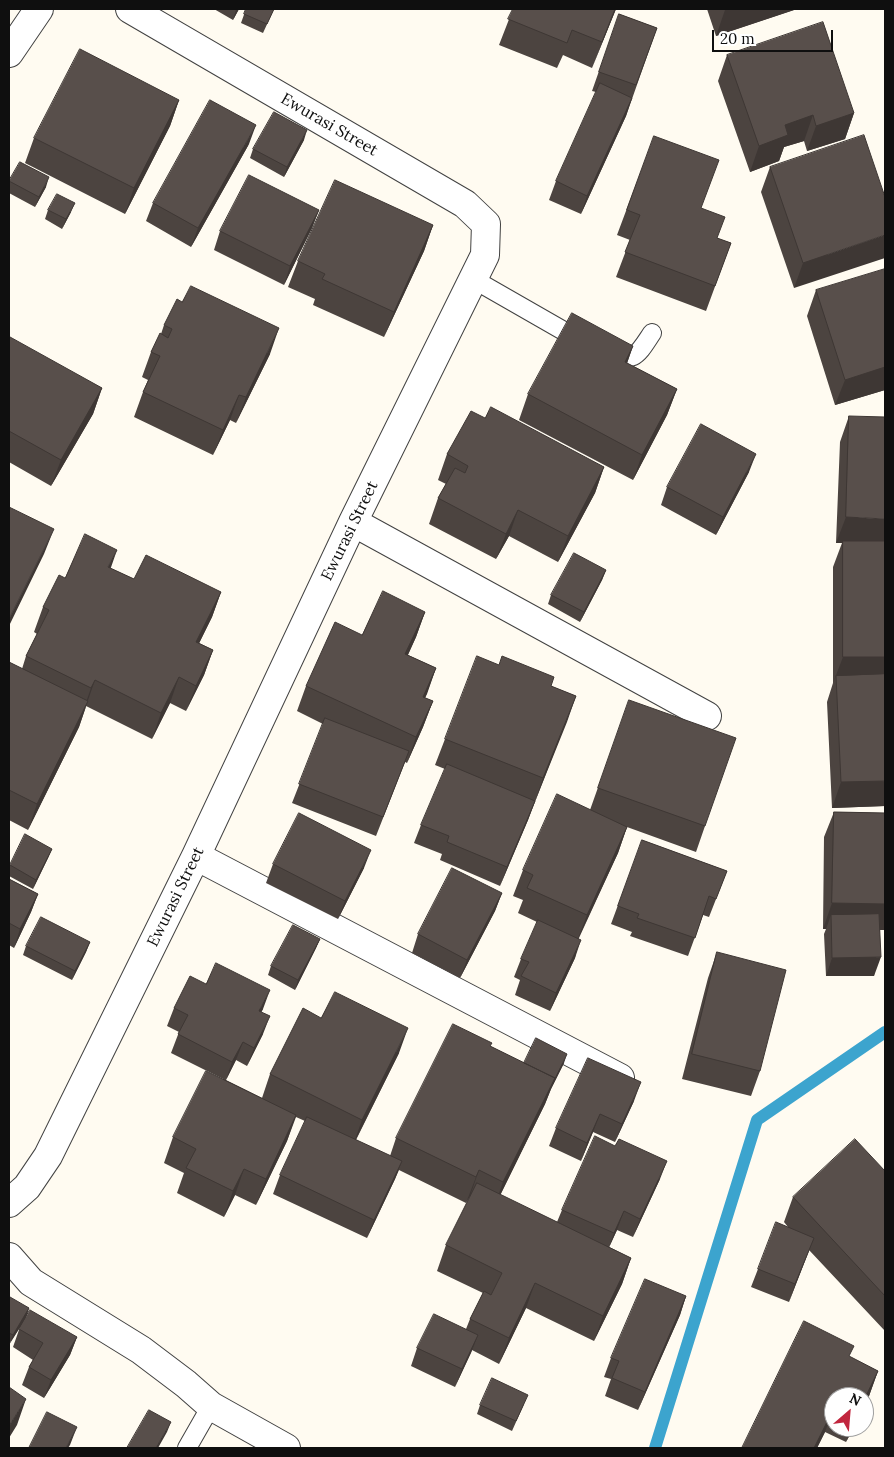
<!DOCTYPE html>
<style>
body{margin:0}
#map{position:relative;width:894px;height:1457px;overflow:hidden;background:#fffbf1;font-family:Lora,serif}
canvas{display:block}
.frame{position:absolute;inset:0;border:10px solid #0f0f0f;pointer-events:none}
.north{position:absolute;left:824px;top:1387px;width:50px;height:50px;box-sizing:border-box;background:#fff;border:1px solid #9f9f9f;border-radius:50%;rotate:27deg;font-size:14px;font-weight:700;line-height:20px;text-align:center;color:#0f0f0f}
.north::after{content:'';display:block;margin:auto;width:18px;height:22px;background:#c1263e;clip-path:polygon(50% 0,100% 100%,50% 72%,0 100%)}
.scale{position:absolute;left:712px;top:30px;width:121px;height:22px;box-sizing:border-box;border:2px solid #0f0f0f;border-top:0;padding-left:6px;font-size:15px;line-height:18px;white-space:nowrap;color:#0f0f0f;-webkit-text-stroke:4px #fff;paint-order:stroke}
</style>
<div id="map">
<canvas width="894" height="1457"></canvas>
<div class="frame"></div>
<div class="north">N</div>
<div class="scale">20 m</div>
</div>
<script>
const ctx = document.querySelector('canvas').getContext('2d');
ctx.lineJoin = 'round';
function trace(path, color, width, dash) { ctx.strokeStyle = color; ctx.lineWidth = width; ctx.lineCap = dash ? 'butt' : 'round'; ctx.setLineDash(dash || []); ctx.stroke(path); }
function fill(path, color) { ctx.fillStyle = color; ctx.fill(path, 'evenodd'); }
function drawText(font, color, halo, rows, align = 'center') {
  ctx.font = font + ' Lora,serif'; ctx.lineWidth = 5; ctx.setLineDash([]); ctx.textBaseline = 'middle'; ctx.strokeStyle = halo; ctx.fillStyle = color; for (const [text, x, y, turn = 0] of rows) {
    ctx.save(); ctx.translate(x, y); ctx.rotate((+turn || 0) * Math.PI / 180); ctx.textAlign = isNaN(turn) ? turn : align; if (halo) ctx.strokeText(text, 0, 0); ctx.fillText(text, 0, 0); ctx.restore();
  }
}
const stream = new Path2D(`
 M655,1448L757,1120L885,1032`);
const service = new Path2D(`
 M473,279L583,342
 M607,353C634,365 638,354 652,333
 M187,1448L211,1406`);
const minor = new Path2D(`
 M9,53L39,9
 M353,522L707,716
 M196,856L620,1078
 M9,1203L27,1187L48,1156L196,856L353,522L485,255L486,224L465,204L130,9
 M9,1257L31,1282L141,1350L186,1384L211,1406L286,1448`);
const wall = new Path2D(`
 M214,9H239L233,20Z
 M246,9H274L263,33L241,23Z
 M513,9H616L592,68L563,55L557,68L499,45Z
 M707,9H797L716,36Z
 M619,14L657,28L626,116L581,214L549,200L556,181L596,92L592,91Z
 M727,55L854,113L845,139L807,151L804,141L784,147L779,161L750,172L718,81Z
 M179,100L170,126L125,214L25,163L34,138Z
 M654,136L701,208L717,238L731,243L706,311L616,277L630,240L617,235Z
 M304,140L284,177L250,158L253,149Z
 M249,144L191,247L146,221L153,203Z
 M770,167L885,197L794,288L761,192Z
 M9,181L46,187L35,207L9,193Z
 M48,210L71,212L62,229L45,219Z
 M319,210L312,228L284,285L214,250L220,231Z
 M433,225L424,251L384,337L313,305L315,299L288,287L298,261Z
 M885,269V390L835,405L807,316L816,290Z
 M164,325L270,354L236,423L230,420L213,455L134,417L143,392L148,380L142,377L151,352L161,334Z
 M9,340L102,388L93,414L51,486L9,462Z
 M633,346L627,363L677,389L667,415L633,480L519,420L528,394Z
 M849,416L885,806L832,808L827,702L833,683V567L842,543H836L840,442Z
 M485,418L604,467L595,493L558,562L509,536L496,559L429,524L438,498L446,484L438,480L447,454Z
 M749,472L716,535L661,505L667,487Z
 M110,568L134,579L221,592L212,617L199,643L213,650L204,675L186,711L170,703L152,739L86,706L79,727L28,830L9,820V662L22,669L26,656L37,634L34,632L43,607L65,578Z
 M606,570L602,580L580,622L548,604L551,595Z
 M425,612L416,637L408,655L436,668L425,698L433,701L423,727L407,763L405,762L376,836L292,803L323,724L297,711L306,686L362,635Z
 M551,686L576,696L528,820L500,886L440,860L442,854L414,843L421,825L445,769L435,765L445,739Z
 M629,700L705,826L696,852L627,827L618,853L579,938L575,958L550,1011L515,995L520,980L514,977L521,959L537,922L518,913L523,900L513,896L523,870L590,810Z
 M834,812L885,813V930H880L874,976H826L824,934L826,929H823L824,837Z
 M642,840L727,871L709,917L703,915L688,956L630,936L632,932L611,924Z
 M52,849L48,858L33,889L9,876V868L10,865Z
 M273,864L364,868L338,919L266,883Z
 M9,879L38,894L31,912L14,948L9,945Z
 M502,893L495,911L460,978L412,953L418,934Z
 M320,939L316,948L295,990L268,975L271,966Z
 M90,942L86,952L72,980L23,955L26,946Z
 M717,952L760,1071L751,1096L682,1079L708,978Z
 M206,984L263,1009L261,1012L263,1034L247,1066L236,1060L226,1080L262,1098L270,1074L321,1018L399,1053L356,1140L390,1156L396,1138L490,1046L524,1063H564L551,1089L545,1104L500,1195L557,1222L562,1210L660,1179L633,1237L617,1230L609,1247L631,1258L622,1284L594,1341L526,1308L499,1364L472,1350L455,1387L411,1366L417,1348L466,1329L470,1319L483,1293L437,1271L446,1245L470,1196L466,1203L399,1170L395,1179L367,1238L273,1194L280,1175L305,1121L296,1117L287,1141L256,1205L235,1195L224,1217L177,1193L184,1173L164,1163L173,1137L223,1079L171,1053L179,1032L167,1026L174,1008Z
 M634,1101L615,1142L593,1132L581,1161L549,1146L556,1128Z
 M885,1171V1331L809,1250L789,1302L751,1287L758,1269L788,1227L784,1222L793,1197Z
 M686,1296L680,1315L638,1410L605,1396L611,1379L604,1377L611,1358Z
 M9,1300L29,1308L26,1317L77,1337L70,1355L44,1398L22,1385L29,1367L33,1360L13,1347L20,1327L9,1344Z
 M850,1357L878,1371L869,1396L864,1406V1397H834V1427H854L846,1442L825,1432L817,1448H742Z
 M524,1404L512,1431L477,1414L480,1405Z`);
const shadedWall = new Path2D(`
 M237,9H239L233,20L236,10Z
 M615,9H616L592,68L602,42Z
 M730,9H797L716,36L725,10Z
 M632,98L626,116L581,214L587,196Z
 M179,100L170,126L125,214L134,188Z
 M854,113L845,139L807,151L816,126Z
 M813,115L804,141L784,147L779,161L750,172L759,146L785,125Z
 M256,125L249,144L191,247L198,228Z
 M307,130L304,140L284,177L287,167Z
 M49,177L46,187L35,207L39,197Z
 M75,203L71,212L62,229L66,219Z
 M319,210L312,228L284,285L290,266Z
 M433,225L424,251L384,337L394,312Z
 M885,235V258L794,288L803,263Z
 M279,328L270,354L236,423L246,397Z
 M633,346L624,372L625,362Z
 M885,367V390L835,405L845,380Z
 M102,388L93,414L51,486L61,460Z
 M677,389L667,415L633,480L642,455Z
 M239,395L230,420L213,455L223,430Z
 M756,454L749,472L716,535L723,517Z
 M604,467L595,493L558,562L568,536Z
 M518,510L509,536L496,559L506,534Z
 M846,517L885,519V545L843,541L842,543H836Z
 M54,529L44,554L9,626V619Z
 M117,550L108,576V567Z
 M606,570L602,580L580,622L584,612Z
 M221,592L212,617L187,668L196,642Z
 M425,612L416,637L396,680L405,654Z
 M213,650L204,675L186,711L196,686Z
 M843,657H885V683L836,676L833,683Z
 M436,668L427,694L413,722L423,697Z
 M179,677L170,703L152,739L161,713Z
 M95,680L86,706L82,714L91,688Z
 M576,696L567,722L534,804L543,778Z
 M88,701L79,727L28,830L37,804Z
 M433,701L423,727L407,763L416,737Z
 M885,781V806L832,808L841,782Z
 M535,801L528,820L500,886L507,867Z
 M627,827L618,853L577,941L587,915Z
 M52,849L48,858L33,889L36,880Z
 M371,850L364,868L338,919L345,901Z
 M502,893L495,911L460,978L467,960Z
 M38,894L31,912L14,948L20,929Z
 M832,903L885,904V930L831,929V915L826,929H823Z
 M320,939L316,948L295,990L298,980Z
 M581,940L575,958L550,1011L556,993Z
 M90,942L86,952L72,980L75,971Z
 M881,957L874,976H826L832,958Z
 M270,990L263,1009L253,1029L259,1011Z
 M270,1016L263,1034L247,1066L254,1048Z
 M408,1028L399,1053L353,1145L362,1120Z
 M243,1042L236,1060L226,1080L232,1062Z
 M567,1054L564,1063L551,1089L545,1104L494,1208L503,1182Z
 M641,1082L634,1101L615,1142L622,1124Z
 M600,1114L593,1132L581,1161L587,1143Z
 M296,1115L287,1141L256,1205L266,1179Z
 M402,1161L395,1179L367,1238L374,1220Z
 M667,1161L660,1179L633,1237L640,1219Z
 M244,1169L235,1195L224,1217L233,1191Z
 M479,1170L470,1196L466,1203L476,1177Z
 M624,1211L617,1230L607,1252L614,1233Z
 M814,1238L807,1256L789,1302L795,1284Z
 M631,1258L622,1284L594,1341L603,1316Z
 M535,1283L526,1308L499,1364L509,1338Z
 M686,1296L680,1315L638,1410L645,1392Z
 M29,1308L26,1318L9,1345L13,1335Z
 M478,1335L471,1353L455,1387L462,1369Z
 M77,1337L70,1355L44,1398L51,1380Z
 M878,1371L869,1396L864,1406V1400Z
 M26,1399L17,1425L9,1438V1426Z
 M834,1408L825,1432L817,1448H814Z
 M171,1422L167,1432L158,1448H156Z
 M77,1427L70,1445L68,1448H66Z
 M852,1427H854L846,1442Z`);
const building = new Path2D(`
 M246,9H274L267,24L244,14Z
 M513,9H615L602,42L572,30L567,43L508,19Z
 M619,14L657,28L636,85L599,72Z
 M823,22L854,113L816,126L813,115L785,125L788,135L759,146L727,55Z
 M80,49L179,100L134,188L34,138Z
 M600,83L632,98L587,196L556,181Z
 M210,100L256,125L198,228L153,203Z
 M274,112L307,130L287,167L253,149Z
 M864,135L885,197V235L803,263L770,167Z
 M654,136L719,160L701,208L725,217L717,238L731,243L715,286L625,252L640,215L627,210Z
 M20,162L49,177L39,197L9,181Z
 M249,175L319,210L290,266L220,231Z
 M335,180L433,225L394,312L322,279L325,274L298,261Z
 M57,194L75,203L66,219L48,210Z
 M885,269V367L845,380L816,290Z
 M191,286L279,328L246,397L239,395L223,430L143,392L160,356L151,352L160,333L168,338L172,329L164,325L177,299L182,302Z
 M572,313L633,346L625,362L677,389L642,455L528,394Z
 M10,337L102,388L61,460L9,431V340Z
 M491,407L604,467L568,536L518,510L506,534L438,498L455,468L465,473L468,466L447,454L471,411L485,418Z
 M849,416L885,417V519L846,517Z
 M701,424L756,454L723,517L667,487Z
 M9,507L54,529L9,619Z
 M85,534L117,550L108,567L134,579L146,555L221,592L196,642L213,650L196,686L179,677L161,713L95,680L91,688L26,656L49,610L43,607L59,575L65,578Z
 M843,541H885V657H843Z
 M574,553L606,570L584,612L551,595Z
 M383,591L425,612L405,654L436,668L423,697L433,701L416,737L306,686L335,622L362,635Z
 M477,656L499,665L502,656L554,677L551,686L576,696L543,778L445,739Z
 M9,662L88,701L37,804L9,790Z
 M885,674V781L841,782L836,676Z
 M629,700L736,738L705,826L598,788Z
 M325,718L409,751L383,817L299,784Z
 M447,764L535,801L507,867L447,842L449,836L421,825Z
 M557,794L627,827L587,915L527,888L533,875L523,870Z
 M834,812L885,813V904L832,903Z
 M299,813L371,850L345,901L273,864Z
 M25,834L52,849L36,880L10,865Z
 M642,840L727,871L716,899L709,896L695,938L637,918L639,914L618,906Z
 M452,868L502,893L467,960L418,934Z
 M9,879L38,894L20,929L9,923Z
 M879,914L881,957L832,958L831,915Z
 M41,917L90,942L75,971L26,946Z
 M538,920L581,940L556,993L521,976L529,962L521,959Z
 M293,925L320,939L298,980L271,966Z
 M717,952L786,970L760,1071L692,1054Z
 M216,963L270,990L259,1011L270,1016L254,1048L243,1042L232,1062L178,1034L188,1015L174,1008L190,976L206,984Z
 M335,992L408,1028L362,1120L270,1074L303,1008L321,1018Z
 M453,1024L492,1043L490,1046L555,1078L503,1182L479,1170L476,1177L396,1138Z
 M536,1038L567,1054L552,1085L555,1078L524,1063Z
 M588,1058L641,1082L622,1124L600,1114L587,1143L556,1128Z
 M206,1071L296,1115L266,1179L244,1169L233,1191L186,1168L196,1149L173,1137Z
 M307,1117L402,1161L374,1220L280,1175Z
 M595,1136L615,1146L619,1139L667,1161L640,1219L624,1211L614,1233L562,1210Z
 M855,1139L885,1171V1296L793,1197Z
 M477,1183L631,1258L603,1316L535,1283L509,1338L470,1319L484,1291L491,1295L502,1273L446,1245Z
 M776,1222L814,1238L795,1284L758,1269Z
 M645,1279L686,1296L645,1392L612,1378L619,1361L611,1358Z
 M10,1297L29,1308L13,1335L9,1333V1300Z
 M30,1310L77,1337L51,1380L29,1367L43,1343L19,1329Z
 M434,1314L478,1335L462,1369L417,1348Z
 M804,1321L854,1346L849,1356L878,1371L864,1400V1397H834V1408L814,1448H742Z
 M492,1378L528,1395L516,1421L480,1405Z
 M9,1387L26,1399L9,1426Z
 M149,1410L171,1422L156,1448H127Z
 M47,1412L77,1427L66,1448H67H29Z`);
const streetNames = [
 ["Ewurasi Street",329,125,30],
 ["Ewurasi Street",350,531,-64],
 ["Ewurasi Street",176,897,-64]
];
trace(stream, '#3ca4ce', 12);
trace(service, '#424242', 20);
trace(minor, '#424242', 30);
trace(service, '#fff', 18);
trace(minor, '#fff', 28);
fill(wall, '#4c4440');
fill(shadedWall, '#3e3734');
fill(building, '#584f4b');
trace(building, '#3e3734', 1);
drawText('16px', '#0f0f0f', '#fff', streetNames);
</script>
